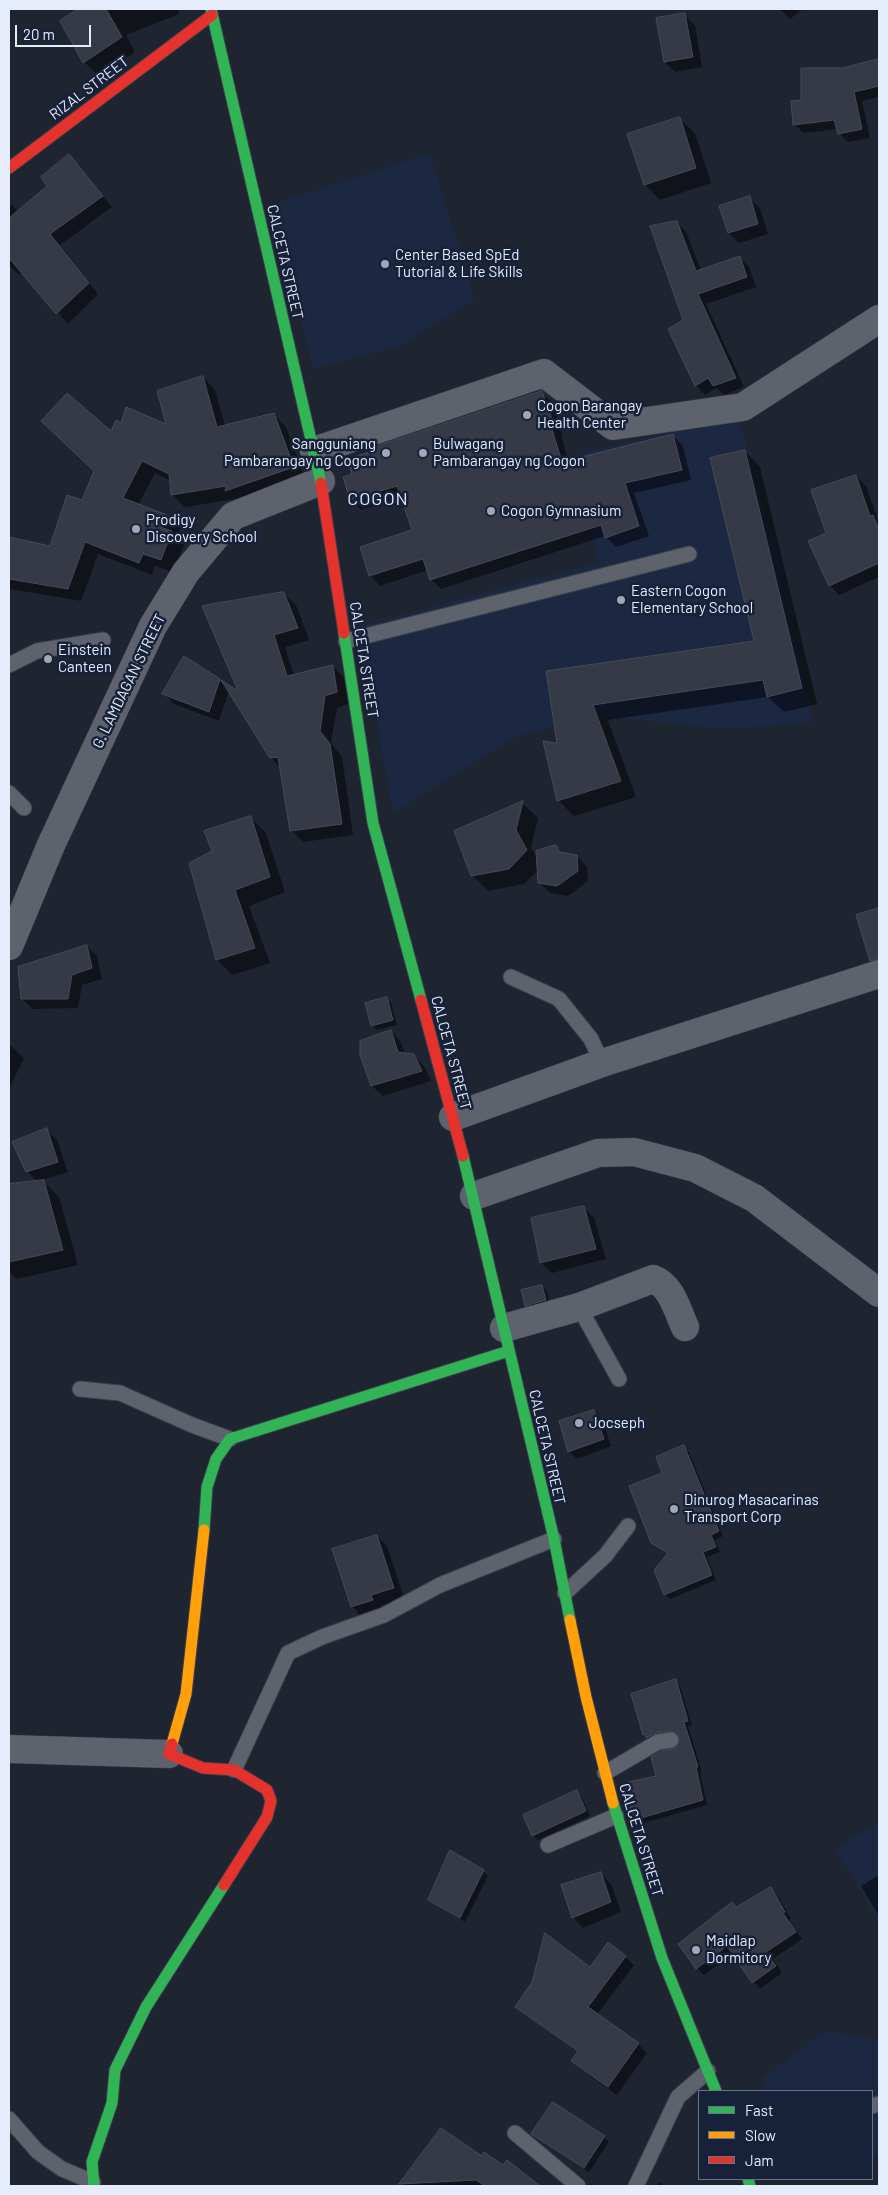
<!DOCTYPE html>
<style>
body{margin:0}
#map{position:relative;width:888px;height:2195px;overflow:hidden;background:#1f2431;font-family:Barlow,sans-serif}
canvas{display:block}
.frame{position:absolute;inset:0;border:10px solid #e5edfd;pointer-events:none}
.legend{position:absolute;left:698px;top:2090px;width:175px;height:90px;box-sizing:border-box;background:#172139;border:1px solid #697387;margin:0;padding:6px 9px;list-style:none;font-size:15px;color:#e5edfd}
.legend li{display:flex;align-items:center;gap:10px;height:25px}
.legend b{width:25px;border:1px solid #697387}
.scale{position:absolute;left:15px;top:25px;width:76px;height:22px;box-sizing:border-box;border:2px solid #e5edfd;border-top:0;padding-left:6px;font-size:15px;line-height:18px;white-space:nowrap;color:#e5edfd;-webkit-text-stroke:4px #172139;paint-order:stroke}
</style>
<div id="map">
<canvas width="888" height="2195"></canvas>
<div class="frame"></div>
<ul class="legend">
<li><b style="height:6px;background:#30b455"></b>Fast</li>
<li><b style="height:6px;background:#ff9f0a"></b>Slow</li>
<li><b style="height:6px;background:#e5322d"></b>Jam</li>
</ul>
<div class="scale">20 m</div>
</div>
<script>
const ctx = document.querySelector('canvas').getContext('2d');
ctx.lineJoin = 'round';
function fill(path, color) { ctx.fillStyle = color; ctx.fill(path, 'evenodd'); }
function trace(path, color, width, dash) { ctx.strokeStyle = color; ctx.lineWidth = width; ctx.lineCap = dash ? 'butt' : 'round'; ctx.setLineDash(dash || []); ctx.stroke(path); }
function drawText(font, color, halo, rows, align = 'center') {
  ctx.font = font + ' Barlow,sans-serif'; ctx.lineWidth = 5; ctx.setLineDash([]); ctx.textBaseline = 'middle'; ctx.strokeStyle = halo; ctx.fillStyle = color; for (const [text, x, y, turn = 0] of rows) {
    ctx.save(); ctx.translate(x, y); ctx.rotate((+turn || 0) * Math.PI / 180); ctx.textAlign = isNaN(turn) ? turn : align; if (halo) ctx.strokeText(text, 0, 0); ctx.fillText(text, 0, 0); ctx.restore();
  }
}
const built = new Path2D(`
 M430,153L475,300L399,346L313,369L271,205Z
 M738,415L781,574L813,723L723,729L600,716L517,736L393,813L360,626L600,562L569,456Z
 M879,1822V1923L835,1848Z
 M825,2031L879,2040V2157L872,2158V2091H767L762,2078Z`);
const shadow = new Path2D(`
 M80,9H178L179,14L126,35L135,52L99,76L84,62L61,21Z
 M780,9H803L790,19Z
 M684,15L695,25L702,67L675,72L665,62Z
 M877,61L879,63V97L862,101L870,138L848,142L839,133L838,129L804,133L794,124L802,102L842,69Z
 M679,118L695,133L711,183L660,200L645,184Z
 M69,156L112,207L60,245L98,294L68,324L23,272L19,275L9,265V206L11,204L19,212L49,186Z
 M749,198L760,208L768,234L739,243L729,233Z
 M676,222L686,232L701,270L740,257L749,267L756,287L706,304L744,387L724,395L717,388L705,395L696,385L685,321Z
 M203,377L215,390L225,426L273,414L286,427L306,480L239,503L235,499L185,507L172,494L171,481L155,473L138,505L167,516L180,529L176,538L184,545L173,572L155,566L152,575L98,554L81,601L10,589L9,538L51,547L83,502L111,433L122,425L168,426Z
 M542,393L552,403L563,435L561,436L569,462L673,436L683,446L691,480L634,493L649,536L616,547L605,536L441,589L431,579L428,570L380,586L370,575L414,530L402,497L361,510L351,499Z
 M745,451L760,467L817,704L784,712L768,697L608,720L636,797L574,816L558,800V745L547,672L755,642Z
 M856,476L866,486L879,523V577L839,595L830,585L827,534Z
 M284,593L296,605L309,640L285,647L294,676L333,666L344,678L348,704L337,708L331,743L342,757L353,835L303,842L291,830L281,768L271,758L229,691L219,721L174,704L164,693L219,680L225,686L241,694Z
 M522,803L538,818L531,847L538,859L556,846L564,854L577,856L587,867L588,881L568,896L550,893L539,882V869L524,884L488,891L472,875Z
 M251,818L266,833L285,892L249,906L270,963L232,975L217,959L213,851Z
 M879,909V965L869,955L857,916Z
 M87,946L97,956L102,979L82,985L78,1008L33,1009L22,999Z
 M386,999L391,1003L397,1025L377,1030L372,1025Z
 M391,1031L401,1042L405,1054L413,1055L424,1066L431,1081L383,1096L372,1086Z
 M9,1044L24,1058L9,1089Z
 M47,1130L57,1140L68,1172L42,1180L59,1197L78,1265L16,1279L9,1271V1185L37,1182L27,1171Z
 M583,1207L594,1218L606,1259L552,1273L541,1263L532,1219Z
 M542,1286L547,1291L550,1305L531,1310L526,1305Z
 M594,1411L602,1419L611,1446L577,1459L569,1452L560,1422Z
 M684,1447L689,1452L723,1536L715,1540L720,1552L707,1557L716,1580L670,1599L665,1594L669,1554L653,1542L664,1473Z
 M377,1536L387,1546L404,1598L381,1606L383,1611L362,1617L352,1606Z
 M675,1681L680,1686L692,1725L688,1726L702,1772H700L707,1805L640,1824L635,1819L658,1777L677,1749L681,1737L676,1735L652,1742L644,1734Z
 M576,1791L581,1796L590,1816L538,1840L533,1835Z
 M483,1871L488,1876L465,1922L429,1899Z
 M601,1873L611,1884L621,1912L583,1928L573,1917Z
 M879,1875V1916L861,1886Z
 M771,1889L778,1896L791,1919L789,1921L802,1939L773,1959L782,1973L760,1989L733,1954L704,1975L697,1968L737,1908Z
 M625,1957L634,1965L597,2015L638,2044L647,2053L617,2095L581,2069L572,2060L578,2052L526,2015L517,2006L590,1969Z
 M533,2134L604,2137L609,2142L589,2172Z
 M483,2158L525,2176L535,2186H404L401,2184Z
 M659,2182L666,2186H657Z`);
const building = new Path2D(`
 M78,9H106L122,37L83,63L60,21Z
 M685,13L693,57L664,62L656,18Z
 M879,59V86L854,92L862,129L838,134L834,120L793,125L791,101L801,100V68H842Z
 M680,117L696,168L644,185L627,134Z
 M69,154L103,196L50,234L89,283L56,314L9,258V218L47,186L41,177Z
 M750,196L758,224L728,233L719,206Z
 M677,221L696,271L740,256L747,277L698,294L736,378L713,386L708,378L695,386L668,329L683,320L650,226Z
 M203,376L217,427L274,413L294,467L225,491L226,486L171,495L169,474L142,461L123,498L167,515L163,528L172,531L161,560L143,554L139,563L85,542L68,589L9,579V537L50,546L67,495L82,500L94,471L41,421L67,393L111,431L116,420L121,423L126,407L166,424L157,391Z
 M542,391L554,425L551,426L562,462L673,434L682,470L625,483L639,526L605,538L601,525L430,580L423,559L369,576L360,547L412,530L397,486L350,500L343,477L352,474L347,459L376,450L378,446Z
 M745,450L802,688L767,697L763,680L593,705L621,781L557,801L543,741L557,743L546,671L754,641L710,458Z
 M856,475L870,516L873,515L879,530V563L829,586L808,541L826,533L811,490Z
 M284,592L298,628L274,635L287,676L333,665L337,692L325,696L320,731L330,744L342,824L290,831L278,757L270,758L221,680L238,691L202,606Z
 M184,656L220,679L209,712L162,694Z
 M523,801L516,830L527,850L509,869L471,876L454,831Z
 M251,816L270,877L235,890L255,948L216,960L189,863L212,851L204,831Z
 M556,845L560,852L577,855L578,871L557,886L538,883L536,851Z
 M879,908V959L870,961L856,915Z
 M87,945L92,968L72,975L68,999H21L18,967Z
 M387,997L393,1020L371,1026L365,1003Z
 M391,1030L398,1052L414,1054L422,1071L371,1086L360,1055V1041Z
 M47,1128L58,1162L26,1172L12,1142Z
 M44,1180L63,1250L9,1262V1184Z
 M584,1206L596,1249L540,1263L531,1218Z
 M542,1285L546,1300L525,1306L521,1290Z
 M594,1410L604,1439L568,1452L559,1421Z
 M684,1445L719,1531L711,1535L716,1547L703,1552L712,1575L664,1595L654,1570L668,1553L651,1543L629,1486L662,1473L656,1457Z
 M377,1535L394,1588L371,1595L373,1600L351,1607L332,1549Z
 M676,1679L688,1721L684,1722L698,1767H696L703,1800L634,1820L624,1783L656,1776L651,1757L661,1751L676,1748L680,1739L678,1734L670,1731L656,1733L646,1738L645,1734L643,1735L631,1694Z
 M577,1790L586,1811L532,1836L523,1815Z
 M450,1850L484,1870L460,1918L428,1900Z
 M601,1872L611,1902L572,1918L561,1885Z
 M771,1887L785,1912L783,1913L796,1932L766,1952L776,1966L752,1983L727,1946L696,1969L678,1944L732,1902L736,1907Z
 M545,1933L590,1967L608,1942L626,1956L588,2007L639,2043L608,2087L571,2061L578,2051L515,2007L532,1982Z
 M553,2102L605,2136L584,2168L531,2134Z
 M441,2128L482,2156L484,2152L503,2165L507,2160L540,2186H485L476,2180L399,2184Z`);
const lane = new Path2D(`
 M346,641L689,554
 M9,665L37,651L103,640
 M9,793L24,808
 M511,977L559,999L591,1039L602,1063
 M579,1307L619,1379
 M80,1389L120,1393L192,1425L230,1439
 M565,1593L605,1556L628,1526
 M234,1770L288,1653L322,1637L384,1615L440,1585L554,1539
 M605,1773L658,1742L671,1740
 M548,1845L616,1816
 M872,2106L879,2104
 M9,2119L38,2152L62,2169L93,2182
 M515,2133L578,2186
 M636,2186L678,2097L708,2071`);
const street = new Path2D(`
 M314,451L544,373L613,426L743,407L879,319
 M9,946L51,845L153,626L186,572L233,516L321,481
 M453,1117L602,1063L879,974
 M474,1196L598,1153L634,1152L695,1168L754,1198L879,1293
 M504,1328L579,1307L653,1279C672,1286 677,1310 685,1327
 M9,1749L169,1754`);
const fast = new Path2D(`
 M211,9L321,483
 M344,633L373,823L421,1000
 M463,1156L554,1539L570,1620
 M204,1530L207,1487L216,1459L230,1439L509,1351
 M613,1803L662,1958L716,2091
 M748,2179L750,2186
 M94,2186L92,2162L112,2103L115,2070L146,2007L224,1885`);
const slow = new Path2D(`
 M570,1620L586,1697L613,1803
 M172,1744L186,1694L204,1530`);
const jam = new Path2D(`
 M9,168L212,15
 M321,483L344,633
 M421,1000L463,1156
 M172,1744L169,1754L203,1768L234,1770L267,1790L271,1801L267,1817L224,1885`);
const markers = [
 [385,264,5,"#a0a7b6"],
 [527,415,5,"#a0a7b6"],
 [386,453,5,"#a0a7b6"],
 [423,453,5,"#a0a7b6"],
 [491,511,5,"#a0a7b6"],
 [136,529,5,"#a0a7b6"],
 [621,600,5,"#a0a7b6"],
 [48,659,5,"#a0a7b6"],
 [579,1423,5,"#a0a7b6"],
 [674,1509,5,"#a0a7b6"],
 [696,1950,5,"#a0a7b6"]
];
const streetNames = [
 ["RIZAL STREET",89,88,-37],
 ["CALCETA STREET",285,262,77],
 ["CALCETA STREET",364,660,81],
 ["G. LAMDAGAN STREET",129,681,-64],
 ["CALCETA STREET",451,1053,75],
 ["CALCETA STREET",547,1447,77],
 ["CALCETA STREET",641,1840,73]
];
const poiNames = [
 ["Center Based SpEd",395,255],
 ["Tutorial & Life Skills",395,272],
 ["Cogon Barangay",537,406],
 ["Health Center",537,423],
 ["Sangguniang",376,444,"right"],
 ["Pambarangay ng Cogon",376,461,"right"],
 ["Bulwagang",433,444],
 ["Pambarangay ng Cogon",433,461],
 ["Cogon Gymnasium",501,511],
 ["Prodigy",146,520],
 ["Discovery School",146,537],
 ["Eastern Cogon",631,591],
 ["Elementary School",631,608],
 ["Einstein",58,650],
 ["Canteen",58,667],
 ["Jocseph",589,1423],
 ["Dinurog Masacarinas",684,1500],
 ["Transport Corp",684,1517],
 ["Maidlap",706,1941],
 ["Dormitory",706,1958]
];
const quarterNames = [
 ["COGON",378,499]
];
fill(built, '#1c2742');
fill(shadow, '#0007');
fill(building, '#363a46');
trace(building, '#454b56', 1);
trace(lane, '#3a3e49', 17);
trace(street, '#3a3e49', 29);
trace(fast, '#3a3e49', 13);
trace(slow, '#3a3e49', 13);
trace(jam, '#3a3e49', 13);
trace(lane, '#5d626c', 15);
trace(street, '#5d626c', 28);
trace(fast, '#30b455', 11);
trace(slow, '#ff9f0a', 11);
trace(jam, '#e5322d', 11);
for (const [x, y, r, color] of markers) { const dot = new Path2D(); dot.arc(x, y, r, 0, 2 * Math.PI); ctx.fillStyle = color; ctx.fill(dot); trace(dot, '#172139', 2); }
drawText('15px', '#e5edfd', '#172139', streetNames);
drawText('15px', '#e5edfd', '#172139', poiNames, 'left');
ctx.letterSpacing = '1px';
drawText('18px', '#e5edfd', '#172139', quarterNames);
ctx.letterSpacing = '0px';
</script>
